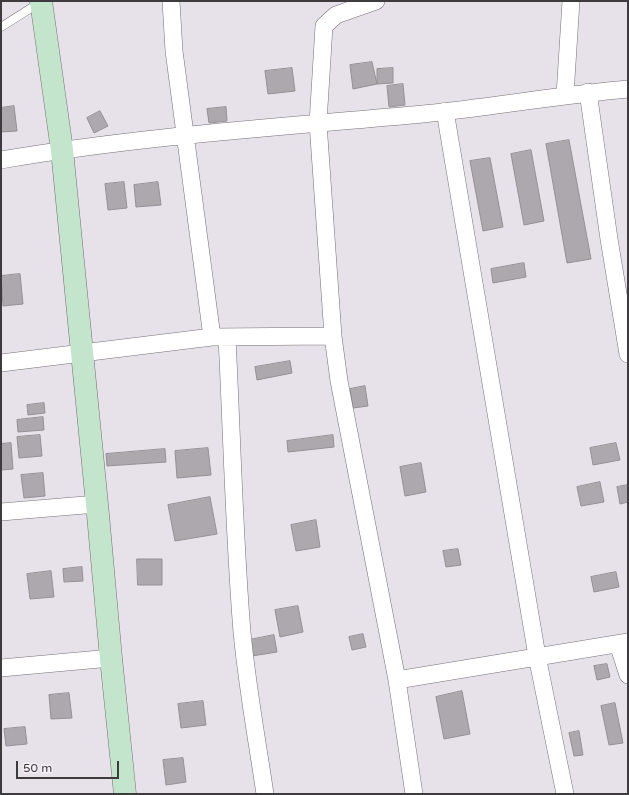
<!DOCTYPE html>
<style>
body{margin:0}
#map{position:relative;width:629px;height:795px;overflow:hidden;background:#e7e1e9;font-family:"Varela Round",sans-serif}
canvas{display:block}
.frame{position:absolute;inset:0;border:2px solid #3d3b3e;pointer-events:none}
.scale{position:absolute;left:16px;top:761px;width:103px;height:18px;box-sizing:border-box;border:2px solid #3d3b3e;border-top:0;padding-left:5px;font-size:12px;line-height:14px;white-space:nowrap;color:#3d3b3e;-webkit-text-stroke:3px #f5eef6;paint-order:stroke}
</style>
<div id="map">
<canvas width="629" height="795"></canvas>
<div class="frame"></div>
<div class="scale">50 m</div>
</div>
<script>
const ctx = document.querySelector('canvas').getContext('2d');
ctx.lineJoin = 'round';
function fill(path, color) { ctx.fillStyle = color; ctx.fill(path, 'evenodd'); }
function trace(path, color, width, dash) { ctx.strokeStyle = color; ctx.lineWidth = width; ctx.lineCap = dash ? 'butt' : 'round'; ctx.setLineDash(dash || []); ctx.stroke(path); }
const building = new Path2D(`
 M372,62L377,84L353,89L350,65Z
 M292,68L295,91L268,94L265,71Z
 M393,68V83L377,84V69Z
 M403,84L405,105L389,107L387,86Z
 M14,106L17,131L1,132V108Z
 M226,107L227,121L209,123L207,109Z
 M100,111L108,126L94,133L87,118Z
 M569,140L591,259L567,263L546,144Z
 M531,150L544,221L524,225L511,154Z
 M490,158L503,227L483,231L470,161Z
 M124,182L127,208L108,210L105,184Z
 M158,182L161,205L136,207L134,185Z
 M524,263L526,277L493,283L491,269Z
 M20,274L23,304L3,306L1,276Z
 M290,361L292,373L257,380L255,367Z
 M365,386L368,406L353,408L350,389Z
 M44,403L45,413L28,415L27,405Z
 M43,417L44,430L18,432L17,420Z
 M40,435L42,456L19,458L17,437Z
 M333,435L334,447L288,452L287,441Z
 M11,443L13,469L1,470V444Z
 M616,443L620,460L593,465L590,448Z
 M208,448L211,475L177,478L175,451Z
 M165,449L166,462L107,466L106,454Z
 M421,463L426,492L405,496L400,467Z
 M43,473L45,496L24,498L21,475Z
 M600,482L604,502L581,506L577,487Z
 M628,485V502L620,504L617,487Z
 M210,497L217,534L175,541L168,505Z
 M316,520L320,547L296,551L291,525Z
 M458,549L461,565L446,567L443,551Z
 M137,559H162V585H138Z
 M82,567L83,581L64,582L63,569Z
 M51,571L54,597L30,599L27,574Z
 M616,572L619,587L594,592L591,577Z
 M298,606L303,632L280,637L275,610Z
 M363,634L366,647L352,650L349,637Z
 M274,635L277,652L252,656L249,640Z
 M607,664L610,677L597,680L594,666Z
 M462,691L470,734L444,739L436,697Z
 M69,693L72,718L51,719L49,695Z
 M203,701L206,725L181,728L178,704Z
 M615,703L623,743L609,745L601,706Z
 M25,727L27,744L6,746L4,729Z
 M579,731L583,755L574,756L569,733Z
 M183,758L186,782L166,785L163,760Z`);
const lane = new Path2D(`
 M1,27L39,3`);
const street = new Path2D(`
 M171,1L174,51L212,337
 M376,1L336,15L324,26L318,123L333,336L339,381L397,680L414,794
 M588,92L609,239L628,354
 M565,95L571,1
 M445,111L537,656L565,794
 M1,160C141,136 282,127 423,114C492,107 559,95 628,89
 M227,338C232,436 234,534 242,632C247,686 257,740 265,794
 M1,363L212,337L333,336
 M1,512L97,504
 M618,644L628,675
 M1,668L111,658
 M397,680L628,642`);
const secondary = new Path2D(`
 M41,1L62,150L97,504L111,658L125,794`);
fill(building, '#ada7ae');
trace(building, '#958f96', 1);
trace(lane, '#767077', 9);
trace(street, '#767077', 18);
trace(secondary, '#767077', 23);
trace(lane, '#fff', 8);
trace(street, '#fff', 17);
trace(secondary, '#c3e5cc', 22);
</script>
